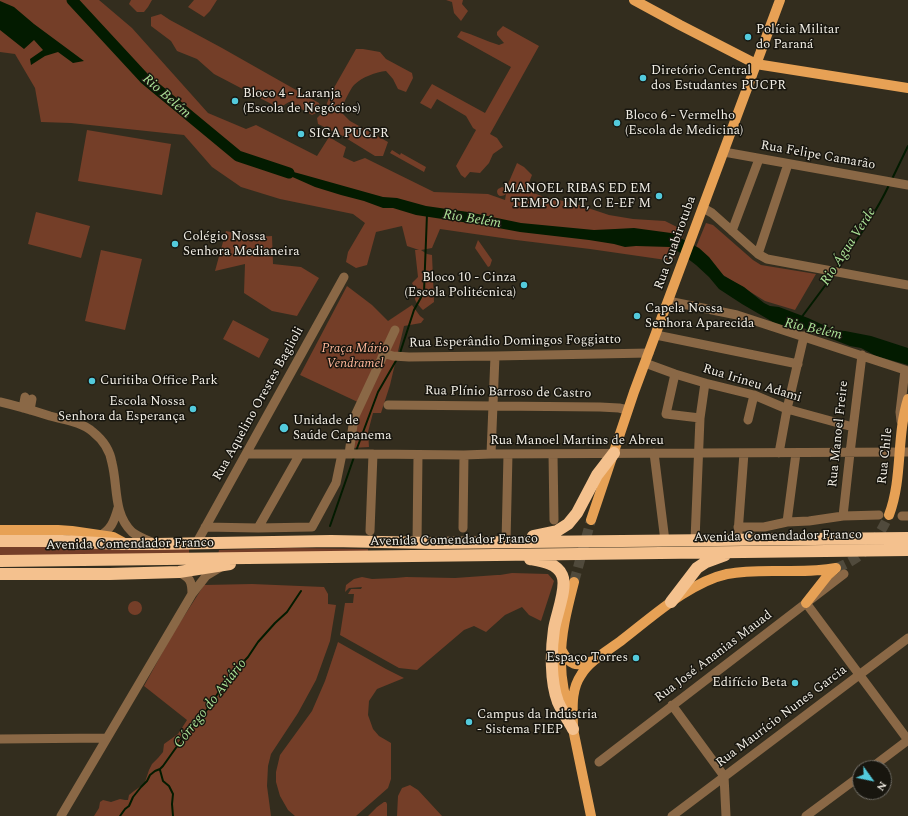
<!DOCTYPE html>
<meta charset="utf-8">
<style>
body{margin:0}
#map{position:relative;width:908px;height:816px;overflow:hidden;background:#332d1e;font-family:Spectral,serif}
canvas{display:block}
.north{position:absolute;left:852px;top:760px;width:40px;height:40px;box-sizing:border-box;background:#18160f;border:1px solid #6f6c65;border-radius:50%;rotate:123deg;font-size:11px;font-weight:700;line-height:16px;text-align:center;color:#f2eee5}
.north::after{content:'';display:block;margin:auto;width:14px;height:18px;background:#53cadc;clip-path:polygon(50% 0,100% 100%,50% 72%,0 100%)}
</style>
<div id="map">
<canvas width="908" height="816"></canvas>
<div class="north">N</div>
</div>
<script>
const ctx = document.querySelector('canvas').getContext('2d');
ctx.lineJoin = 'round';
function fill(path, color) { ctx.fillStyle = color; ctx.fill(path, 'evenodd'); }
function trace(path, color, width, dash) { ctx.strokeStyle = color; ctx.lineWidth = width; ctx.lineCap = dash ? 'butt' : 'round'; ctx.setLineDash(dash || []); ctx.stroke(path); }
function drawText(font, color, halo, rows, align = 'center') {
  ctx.font = font + ' Spectral,serif'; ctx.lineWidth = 3; ctx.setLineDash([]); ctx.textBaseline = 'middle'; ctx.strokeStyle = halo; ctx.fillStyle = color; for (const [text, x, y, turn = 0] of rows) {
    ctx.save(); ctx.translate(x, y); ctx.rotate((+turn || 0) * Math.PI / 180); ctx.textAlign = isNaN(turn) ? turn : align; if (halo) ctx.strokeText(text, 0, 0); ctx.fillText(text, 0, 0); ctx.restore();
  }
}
const green = new Path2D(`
 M0,0H99L132,28L208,113L246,129L256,125L317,156L329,137L346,147L343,157L354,162L365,158L434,192L488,194L505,200L506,194C502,197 497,197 497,191L498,189L502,187L505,188L507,191L508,184L517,163L524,167L532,175L526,190L544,197L573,203L609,215L633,219L665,221L685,231L673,261L590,249L516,240L440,229L432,248L421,250L427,254L432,255L434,302L423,310C415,301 412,299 418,288L414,287L412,283L418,277L415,250H419L407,246L402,226L376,232L367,265L356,268L346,262L348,252L365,223L353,214L280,199L241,187L212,167L184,135L71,123L41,122L35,88L15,54L0,52Z
 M131,0H152L148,7L144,12H137L129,4Z
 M194,0H217L210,11L204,17L188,7Z
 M446,0H463L462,4L468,11L461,21L454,13L452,2Z
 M161,14L170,20L222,48L319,103L320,107L318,112L312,115L289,102L279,108L214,74L197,59L177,51L171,41L151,26V17Z
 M503,26L539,46L490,134L497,138L503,147L493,154L489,163L480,173L470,172L465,178L461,175L456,166L476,130L473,128L466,116L437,99L431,109L420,103L432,84L485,113L511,67L457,37L461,31C474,35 486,41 499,45L504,43L497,35V32Z
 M356,49H363L380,52L386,59L412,73L413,78L406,92L398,89L393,79L386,71C376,72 362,77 354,85C350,89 343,105 340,111L350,121L388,142L383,156H375L341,135L318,124L317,118L324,111L331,93Z
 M87,130L171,144L162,195L78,181Z
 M392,150L400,155L401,153L426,167L424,172L390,153Z
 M36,212L90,226L81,258L28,244Z
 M706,223L713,225L753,260L761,265L816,274L795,310L765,301L715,270L694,252Z
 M226,231L255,237L272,236L273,264L301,267L319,278L297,316L272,311L244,293L245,264L215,271Z
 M478,240L492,260L490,266L488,267L475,248Z
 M101,250L142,259L125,330L85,321Z
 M347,286L372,305L388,321L412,305L420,316L424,319L421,323L404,326L390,385L381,413H373L368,432L369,447L352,448L362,404L300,375Z
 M233,320L269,339L259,358L223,339Z
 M46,546L189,549V556H0V547Z
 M289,548L368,549V552L218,555L219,550Z
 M512,573L548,574L554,581L541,621L529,615L522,607L505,615L486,632L474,626L464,630L417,670L399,668L340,635L345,603H353L354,594H348L351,589H361L362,587L349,588L345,592L346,585L354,579L362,577L372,579L395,578L406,577L455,578L497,575H500Z
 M252,584L324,587L328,594V604L336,605L330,641L316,680L298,713L271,754L268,766L267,786L271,816H94L99,808L100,802L103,800L111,802L120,799L125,800H128L129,795L134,791L141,786L145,782L149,770L152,764L158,758L163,752L164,744L178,734L187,720L144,686L172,635L204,585Z
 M128 608a7 7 0 1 1 14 0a7 7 0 1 1-14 0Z
 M338,642L386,669L404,678L377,689L369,701L368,715L373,729L379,736L391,743V779L388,788L356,816H295L288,810L280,796L276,782V772L280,755L312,711L325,681Z
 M410,785L418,790L442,816H397L398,796L402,788Z
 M384,802H386L387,804V816H368L377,807Z`);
const water = new Path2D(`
 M0,1L14,7L34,24L84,61L73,63L58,52L45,56L31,65L30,59L43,50L34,40L24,49L0,30Z
 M271,166L301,174L383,197L397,198L426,206L468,212L521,223L594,230L615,229L634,228L671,233L699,248L709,257L724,276L744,287L764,303L770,306L779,307L808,318L834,330L845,331L871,336L908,348V365L876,356L861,348L850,346L801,327H790L778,325L742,304L719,289L709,277L696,265L679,252L670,247L636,246L625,247L614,244L589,240L520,232L482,225L416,215L393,208H383L364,201L341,195L315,187L288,175Z`);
const stream = new Path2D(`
 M892,179L908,146
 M836,269C856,242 875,215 889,185
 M801,318L833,275
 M400,353L414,310L424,292L427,214
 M356,451L378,392L397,359
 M330,526L354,457
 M160,770L163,781L169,786L173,794L172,804L173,816
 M120,816L125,809L129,806L133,797L141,787L147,781L150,775L155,771L160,769L163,766L185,735L198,719L204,714L229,677L248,657L258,642L275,623L287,612L301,591`);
const river = new Path2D(`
 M72,0L145,79L238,156L289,173`);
const majorTunnel = new Path2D(`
 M836,568C864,558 877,541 889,515
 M574,582L591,520`);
const minor = new Path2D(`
 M724,152L908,185
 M703,208L712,213L758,254L767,259L908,285
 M732,231L759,159
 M758,254L788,164
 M668,301L737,315L905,370L900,412L901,421
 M656,335L798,364
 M382,357L386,354L393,356L409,357L495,356L649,353
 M645,363L675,374L705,383L754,395L787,409L853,427
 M675,374L666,414L700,418
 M0,402C17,406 34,411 50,416C65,420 82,422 93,432C103,440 110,450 112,463C118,486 113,514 132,532C138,537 147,540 154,543
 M388,405L600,407L619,408L628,410
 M23,408L25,397
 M30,410L32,399
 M748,420L754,395
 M654,453L665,541
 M779,453L787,409L804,336
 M246,454H373L464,455L491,454L908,452
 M349,454L354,418L395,330
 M491,454L495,356
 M553,454L554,520
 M843,516L850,453L862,355
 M902,516H908
 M787,522L796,453
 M205,527L258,528L312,527L336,483L342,454
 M738,527H764L787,522L809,521L843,516L879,515
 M258,528L300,454
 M463,528L464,455
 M370,531L373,454
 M738,533L744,453
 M98,537C111,530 114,522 118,508
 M695,540L700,418L705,383
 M506,542L508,454
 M417,543L418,455
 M196,544L344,277
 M179,572C190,578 192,581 192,594
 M806,603L908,740
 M672,705L724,776L726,816
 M0,739L107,738
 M599,762L844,574
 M871,768L908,740
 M61,816L192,594L206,576L221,567
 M672,816L908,638
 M806,816L860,776`);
const major = new Path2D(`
 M634,0L680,25L756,64L908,88
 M889,515C903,478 896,437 908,399
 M591,520L634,392L780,0
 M0,530H58L72,531L113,537L126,544
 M574,582C567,609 560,636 561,663C561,686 568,707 573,729C579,758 585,787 591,816
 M806,603L828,575L836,568
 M561,649C570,666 575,667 593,661
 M573,729C573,711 570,691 581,675C589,661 609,650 622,640C652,617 690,582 727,574C763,567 800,575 836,568`);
const highway = new Path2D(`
 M533,536L557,531L568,524L577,513L597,475L614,453
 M0,541H62L118,544H157L331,541L432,543L908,538
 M530,559C541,561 557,563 562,575C568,587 556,615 554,629C551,650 550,681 558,702C562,711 568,720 573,729
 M0,561L908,550
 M0,574H110L179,572L230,564
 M671,602L697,568L706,562L725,555`);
const markers = [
 [748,37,4,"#53cadc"],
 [643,78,4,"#53cadc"],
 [235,101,4,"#53cadc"],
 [617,123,4,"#53cadc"],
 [301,134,4,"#53cadc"],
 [659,196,4,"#53cadc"],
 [175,244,4,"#53cadc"],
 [524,285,4,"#53cadc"],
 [637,316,4,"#53cadc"],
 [92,381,4,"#53cadc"],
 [193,409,4,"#53cadc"],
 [284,428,5,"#53cadc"],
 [636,658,4,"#53cadc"],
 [795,683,4,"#53cadc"],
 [469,722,4,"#53cadc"]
];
const poiNames = [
 ["Polícia Militar",756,30],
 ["do Paraná",756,45],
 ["Diretório Central",651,71],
 ["dos Estudantes PUCPR",651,86],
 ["Bloco 4 - Laranja",243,94],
 ["(Escola de Negócios)",243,109],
 ["Bloco 6 - Vermelho",625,116],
 ["(Escola de Medicina)",625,131],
 ["SIGA PUCPR",309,134],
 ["MANOEL RIBAS ED EM",651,189,"right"],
 ["TEMPO INT, C E-EF M",651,204,"right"],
 ["Colégio Nossa",183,237],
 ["Senhora Medianeira",183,252],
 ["Bloco 10 - Cinza",516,278,"right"],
 ["(Escola Politécnica)",516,293,"right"],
 ["Capela Nossa",645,309],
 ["Senhora Aparecida",645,324],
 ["Curitiba Office Park",100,381],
 ["Escola Nossa",185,402,"right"],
 ["Senhora da Esperança",185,417,"right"],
 ["Unidade de",293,421],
 ["Saúde Capanema",293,436],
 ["Espaço Torres",628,658,"right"],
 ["Edifício Beta",787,683,"right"],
 ["Campus da Indústria",477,715],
 ["- Sistema FIEP",477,730]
];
const streetNames = [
 ["Rua Felipe Camarão",818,156,10],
 ["Rua Guabirotuba",676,243,-70],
 ["Rua Esperândio Domingos Foggiatto",515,342,-1],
 ["Rua Irineu Adami",752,384,17],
 ["Rua Plínio Barroso de Castro",508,393,1],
 ["Rua Aquelino Orestes Baglioli",259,404,-61],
 ["Rua Manoel Freire",839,434,-84],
 ["Rua Manoel Martins de Abreu",577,441],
 ["Rua Chile",886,456,-84],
 ["Avenida Comendador Franco",778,537,-1],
 ["Avenida Comendador Franco",454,541,-1],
 ["Avenida Comendador Franco",130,545,-1],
 ["Rua José Ananias Mauad",714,657,-37],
 ["Rua Maurício Nunes Garcia",782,717,-37]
];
const parkNames = [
 ["Praça Mário",355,349],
 ["Vendramel",355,364]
];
const waterNames = [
 ["Rio Belém",166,97,41],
 ["Rio Belém",472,220,9],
 ["Rio Água Verde",849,247,-57],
 ["Rio Belém",813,330,12],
 ["Córrego do Aviário",211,704,-52]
];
fill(green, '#743e28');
fill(water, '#031b00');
trace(stream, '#031b00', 2);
trace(river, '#031b00', 11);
trace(majorTunnel, '#504a3c', 10, [10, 5]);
trace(minor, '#8a6846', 9);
trace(major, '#e7a155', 10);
trace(highway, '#f4c18e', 12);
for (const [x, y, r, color] of markers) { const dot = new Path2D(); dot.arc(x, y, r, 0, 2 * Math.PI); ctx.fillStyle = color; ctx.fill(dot); trace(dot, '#18160f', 1.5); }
drawText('13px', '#f2eee5', '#18160f', poiNames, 'left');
drawText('13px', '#f2eee5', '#18160f', streetNames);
drawText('italic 13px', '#ffb79a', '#18160f', parkNames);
drawText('italic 14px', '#abe296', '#18160f', waterNames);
</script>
